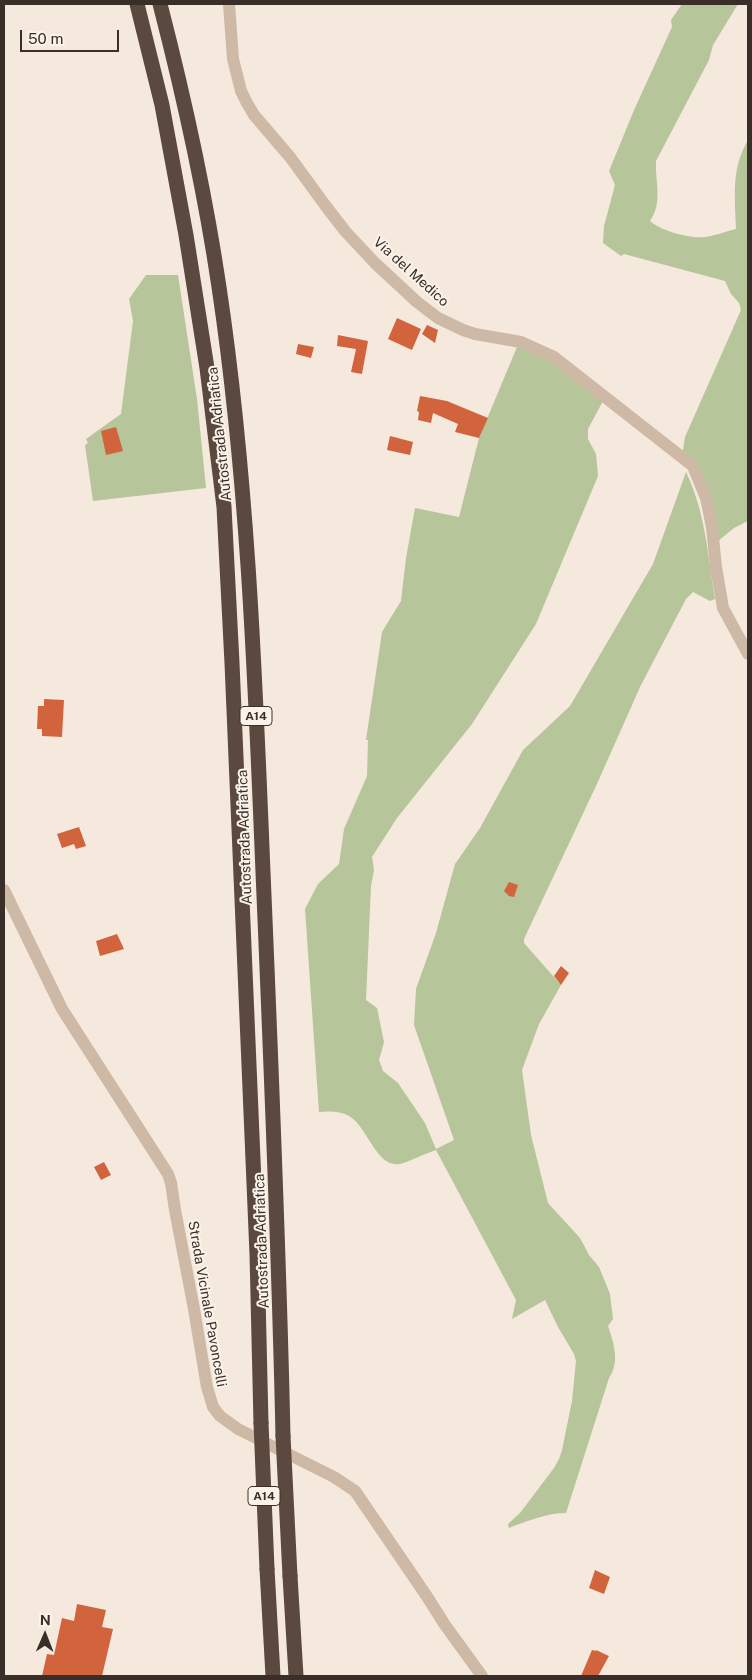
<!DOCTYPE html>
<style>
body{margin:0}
#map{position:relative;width:752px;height:1680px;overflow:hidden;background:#f4e9dc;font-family:"Public Sans",sans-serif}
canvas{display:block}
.frame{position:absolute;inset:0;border:5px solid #3a2e28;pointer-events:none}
.north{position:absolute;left:20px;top:1610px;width:50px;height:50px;-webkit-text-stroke:4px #fbf3e9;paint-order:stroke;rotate:1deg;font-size:14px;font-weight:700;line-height:20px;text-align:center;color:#3a2e28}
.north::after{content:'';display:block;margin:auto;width:18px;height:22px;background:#3a2e28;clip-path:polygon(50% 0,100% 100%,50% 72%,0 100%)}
.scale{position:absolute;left:20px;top:30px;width:99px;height:22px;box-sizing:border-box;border:2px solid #3a2e28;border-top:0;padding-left:6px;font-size:15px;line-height:18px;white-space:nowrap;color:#3a2e28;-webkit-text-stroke:4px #fbf3e9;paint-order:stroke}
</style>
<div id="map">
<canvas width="752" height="1680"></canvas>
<div class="frame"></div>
<div class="north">N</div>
<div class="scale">50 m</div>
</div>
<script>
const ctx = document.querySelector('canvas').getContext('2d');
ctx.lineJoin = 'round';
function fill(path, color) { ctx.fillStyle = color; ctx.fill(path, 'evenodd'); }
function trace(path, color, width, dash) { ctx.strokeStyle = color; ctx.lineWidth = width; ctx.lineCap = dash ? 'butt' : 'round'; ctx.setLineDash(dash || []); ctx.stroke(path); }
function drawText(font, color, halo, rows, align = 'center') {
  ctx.font = font + ' "Public Sans",sans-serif'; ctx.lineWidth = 4; ctx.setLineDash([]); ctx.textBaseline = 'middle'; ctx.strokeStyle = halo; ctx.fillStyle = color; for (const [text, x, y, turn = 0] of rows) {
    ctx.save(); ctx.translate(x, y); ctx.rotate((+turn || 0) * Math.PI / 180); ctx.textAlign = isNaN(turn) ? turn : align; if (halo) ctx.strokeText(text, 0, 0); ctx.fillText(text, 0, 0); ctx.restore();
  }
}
const green = new Path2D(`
 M682,4H738L713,45L709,60L656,161C655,182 663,203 650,221C661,231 690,239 705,237C715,236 726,231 736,229C735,196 731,169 748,140V521L734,528L713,545L708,514L682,456L685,437L741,310L739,303L731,294L725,281L624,254L621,256L603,243L604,226L615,185L609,171L634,110L672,27L671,20Z
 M146,275H178L197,399L206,488L93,501L85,445L88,443L86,439L121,414L133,321L129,299Z
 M517,347C551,356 577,379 603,401L588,429V439L596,454L598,476L536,624L472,724L397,818L372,857L374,870L371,886L366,1000L377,1008L384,1042L379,1060L383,1071L398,1083L425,1123L436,1149L454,1140L414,1025L416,989L436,933L455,864L480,828L523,750L570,706L653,564L686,472C705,511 708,556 715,599L710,601L693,592L686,599L641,685L596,786L524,939V943L561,985L539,1024L522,1070L531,1135L548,1203L580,1238L589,1255L599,1267L610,1294L613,1319L608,1326C614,1344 620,1362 609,1378L566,1513C547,1513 527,1521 509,1528L508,1524L520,1513L554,1468L559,1459L562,1450L572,1401L576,1361L574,1354L558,1327L545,1300L512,1319L516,1300L436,1150C426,1153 408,1162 400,1164C376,1168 368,1127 349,1116C340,1111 328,1111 319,1112L305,909L318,884L339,864L344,829L367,776L368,740H366L382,632L401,601L406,558L415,508L459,517L479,438Z`);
const building = new Path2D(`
 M397,318L421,329L412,350L388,339Z
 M427,325L438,330L435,343L422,334Z
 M338,335L368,341L362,374L351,372L356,349L337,346Z
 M298,344L314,347L311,358L296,354Z
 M420,396L447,401L488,418L479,438L455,432L458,424L433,413L431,423L418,420L419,412L417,411Z
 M116,427L123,451L106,455L101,431Z
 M390,436L413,442L410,455L387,450Z
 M44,699L64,700L62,737L42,736V729H37L38,706H44Z
 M79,827L86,846L76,849L74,844L62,848L57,834Z
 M509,882L518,885L514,897L509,896L504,891Z
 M117,934L124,949L100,956L96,941Z
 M561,966L569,973L561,985L554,976Z
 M104,1162L111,1175L101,1180L94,1167Z
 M595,1570L610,1577L604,1594L589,1588Z
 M77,1604L106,1610L102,1627L113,1629L102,1676H42L47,1654L54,1655L62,1618L74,1621Z
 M592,1650L596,1651V1650L609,1656L598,1676H581Z`);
const minor = new Path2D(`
 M229,4L233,59L241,91L247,103L254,115L290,157L325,205L345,231L375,263L417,302L438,318L463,330L475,334L521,342L554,357L693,466L706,498L712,527L716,567L723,608L748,654
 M4,890L62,1009L168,1174L171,1183L175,1210L194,1309L207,1387L213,1407L220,1416L238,1429L334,1477L355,1491L426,1595L445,1625L482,1676`);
const motorway = new Path2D(`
 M137,4L162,105L186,235L207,368L224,507L232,663L257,1254L261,1423
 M160,4C184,97 205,192 219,287C248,481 255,676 263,872C271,1060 279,1248 283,1436
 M267,1569L273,1676
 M290,1576L296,1676`);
const motorwayBridge = new Path2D(`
 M261,1423L267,1569
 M283,1436L290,1576`);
const shields = [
 [256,716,32],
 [264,1496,32]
];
const shieldNames = [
 ["A14",256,716],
 ["A14",264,1496]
];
const streetNames = [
 ["Via del Medico",411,272,42],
 ["Autostrada Adriatica",220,434,-96],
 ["Autostrada Adriatica",245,837,-92],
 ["Autostrada Adriatica",262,1241,-92],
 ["Strada Vicinale Pavoncelli",207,1304,80]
];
fill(green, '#b6c59a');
fill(building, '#d1643d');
trace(minor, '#ceb9a6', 12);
trace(motorway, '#5b483e', 15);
trace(motorwayBridge, '#5b483e', 15);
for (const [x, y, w] of shields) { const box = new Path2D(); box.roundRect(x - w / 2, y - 9.5, w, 19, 4); ctx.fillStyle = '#fbf3e9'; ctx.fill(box); trace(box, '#3a2e28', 1); }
drawText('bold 12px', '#3a2e28', null, shieldNames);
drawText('14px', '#3a2e28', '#fbf3e9', streetNames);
</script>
